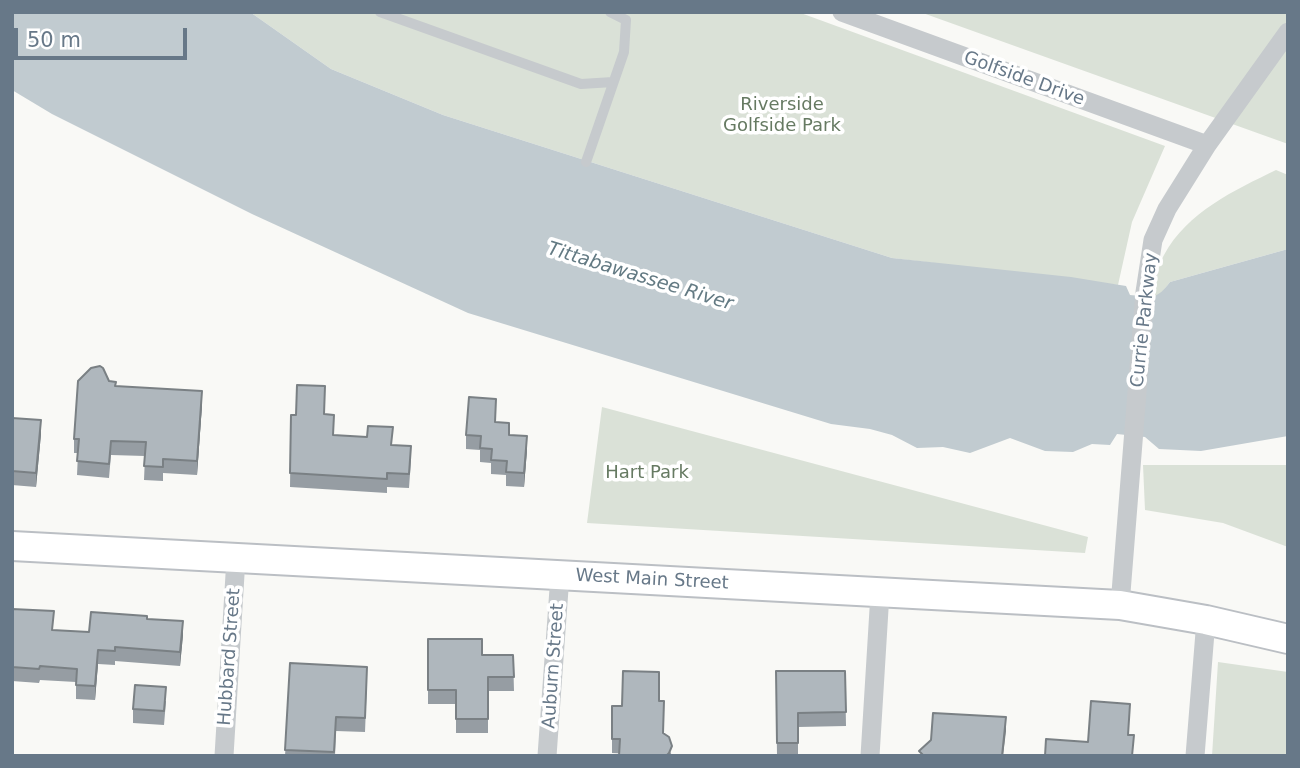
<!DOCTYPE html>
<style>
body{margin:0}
#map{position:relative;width:1300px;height:768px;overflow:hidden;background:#f9f9f6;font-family:"DejaVu Sans",sans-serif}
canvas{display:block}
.frame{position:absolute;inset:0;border:14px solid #677888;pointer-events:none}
.scale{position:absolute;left:14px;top:28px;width:173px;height:32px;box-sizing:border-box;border:4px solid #677888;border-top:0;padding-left:9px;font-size:21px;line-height:24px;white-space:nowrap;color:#677888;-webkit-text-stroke:5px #fff;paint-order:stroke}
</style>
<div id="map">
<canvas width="1300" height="768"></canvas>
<div class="frame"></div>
<div class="scale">50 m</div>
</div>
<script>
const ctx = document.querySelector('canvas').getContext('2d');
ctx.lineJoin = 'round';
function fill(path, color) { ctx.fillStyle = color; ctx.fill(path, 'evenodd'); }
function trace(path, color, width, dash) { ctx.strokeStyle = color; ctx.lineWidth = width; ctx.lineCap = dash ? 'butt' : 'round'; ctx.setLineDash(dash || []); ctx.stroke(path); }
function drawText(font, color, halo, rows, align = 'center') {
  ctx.font = font + ' "DejaVu Sans",sans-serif'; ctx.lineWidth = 7; ctx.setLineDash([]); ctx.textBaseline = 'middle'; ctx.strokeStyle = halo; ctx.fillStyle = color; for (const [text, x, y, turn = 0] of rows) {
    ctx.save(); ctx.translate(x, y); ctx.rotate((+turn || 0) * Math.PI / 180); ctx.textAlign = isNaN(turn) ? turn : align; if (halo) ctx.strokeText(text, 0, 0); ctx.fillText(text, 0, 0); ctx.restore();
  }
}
const green = new Path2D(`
 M250,12H798L1165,146L1132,222L1118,285L892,258L443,115L331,69Z
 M920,12H1288V144Z
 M1276,170L1288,175V249L1170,282L1160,295L1154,297C1156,285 1157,266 1164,255C1187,212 1235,190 1276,170Z
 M602,407L1088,537L1085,553L587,523Z
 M1143,465H1288V547L1223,523L1145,510Z
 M1218,662L1288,672V756H1212Z`);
const water = new Path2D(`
 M12,12H250L331,69L443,115L892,258L1071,277L1126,286L1130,295C1151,297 1156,301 1170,282L1288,249V436L1201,451L1159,449L1145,437L1117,434L1110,445L1092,444L1073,452L1045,451L1010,438L970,453L943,447L917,448L892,435L870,429L831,424L468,313L252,214L52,114L12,90Z`);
const lane = new Path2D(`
 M380,12L581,84L613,82
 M586,162L624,52L626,20L610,12`);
const street = new Path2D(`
 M842,12L1207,145
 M1120,605L1145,292L1153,240L1167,209L1207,145L1288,32
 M224,756L236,558
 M547,756L560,575
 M870,756L880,593
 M1195,756L1206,620`);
const secondary = new Path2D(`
 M12,546L1120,605L1206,620L1288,639`);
const wall = new Path2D(`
 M109,381L116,386L202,405L197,475L163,473V481L144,480L145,456L111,455L109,478L77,475L78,453H74V439Z
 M291,415L333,435L392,445L411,460L409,488L387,487V493L290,487Z
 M12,418L41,434L36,487L12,485Z
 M496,422L527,450L524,487L506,486V475L491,474V463L480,462V450L466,449V435Z
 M12,609L53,630L89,632L147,619L183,635L180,666L115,661V665L98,664L95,700L76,699V682L40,680L39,683L12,681Z
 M428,639L482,655H513L514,691H488V733H456V704H428Z
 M290,663L367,681L365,732L336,731L335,756H285Z
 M776,671H845L846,726L798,727V756H777Z
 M166,701L164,725L133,723V709Z
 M659,701L663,733L672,756L612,753V706H622Z`);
const shadedWall = new Path2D(`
 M202,391V405L197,475V461Z
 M41,420V434L36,487V473Z
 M527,436V450L524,487V473Z
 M183,621V635L180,666V652Z
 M98,650V664L95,700V686Z
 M1006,717V731L1003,756H1002Z`);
const building = new Path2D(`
 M100,366L103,368L109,381L116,382L115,386L202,391L197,461L163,459V467L144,466L146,442L111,441L109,464L77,461L79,439H74L78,381L91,368Z
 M297,385L325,386L324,414L334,415L333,435L367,437L368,426L393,427L391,445L411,446L409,474L387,473V479L290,473L291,415H296Z
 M469,397L496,399L495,422L509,423V435L527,436L524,473L506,472L507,461L491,460L492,449L480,448L481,436L466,435Z
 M12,418L41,420L36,473L12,471Z
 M12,609L54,611L52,630L89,632L91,612L147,616V619L183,621L180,652L115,647V651L98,650L95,686L76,685L77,669L40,666L39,669L12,667Z
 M428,639H482V655H513L514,677H488V719H456V690H428Z
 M290,663L367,667L365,718L336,717L334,752L285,750Z
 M623,671L659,672V701H664L663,733L669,737L672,746L669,753L666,756H619L620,739H612V706H622Z
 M776,671H845L846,712L798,713V743H777Z
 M135,685L166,687L164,711L133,709Z
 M1091,701L1130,704L1128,735H1134L1132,756H1045L1046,739L1088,742Z
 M933,713L1006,717L1002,756H924L919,751L931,740Z`);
const streetNames = [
 ["Golfside Drive",1024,79,20],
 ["Currie Parkway",1145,320,-84],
 ["West Main Street",652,580,3],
 ["Hubbard Street",230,657,-86],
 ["Auburn Street",554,666,-86]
];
const parkNames = [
 ["Riverside",782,105],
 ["Golfside Park",782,126],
 ["Hart Park",647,473]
];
const waterNames = [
 ["Tittabawassee River",640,277,17]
];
fill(green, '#dae1d7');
fill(water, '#c1cbd0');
trace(secondary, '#bbbfc4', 32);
trace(lane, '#c6cacd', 10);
trace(street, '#c6cacd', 19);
trace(secondary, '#fff', 28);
fill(wall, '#969da3');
fill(shadedWall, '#7a8084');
fill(building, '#afb7bd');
trace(building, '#7a8084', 2);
drawText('18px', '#677888', '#fff', streetNames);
drawText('18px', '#667a62', '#fff', parkNames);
drawText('italic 19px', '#637a83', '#fff', waterNames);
</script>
